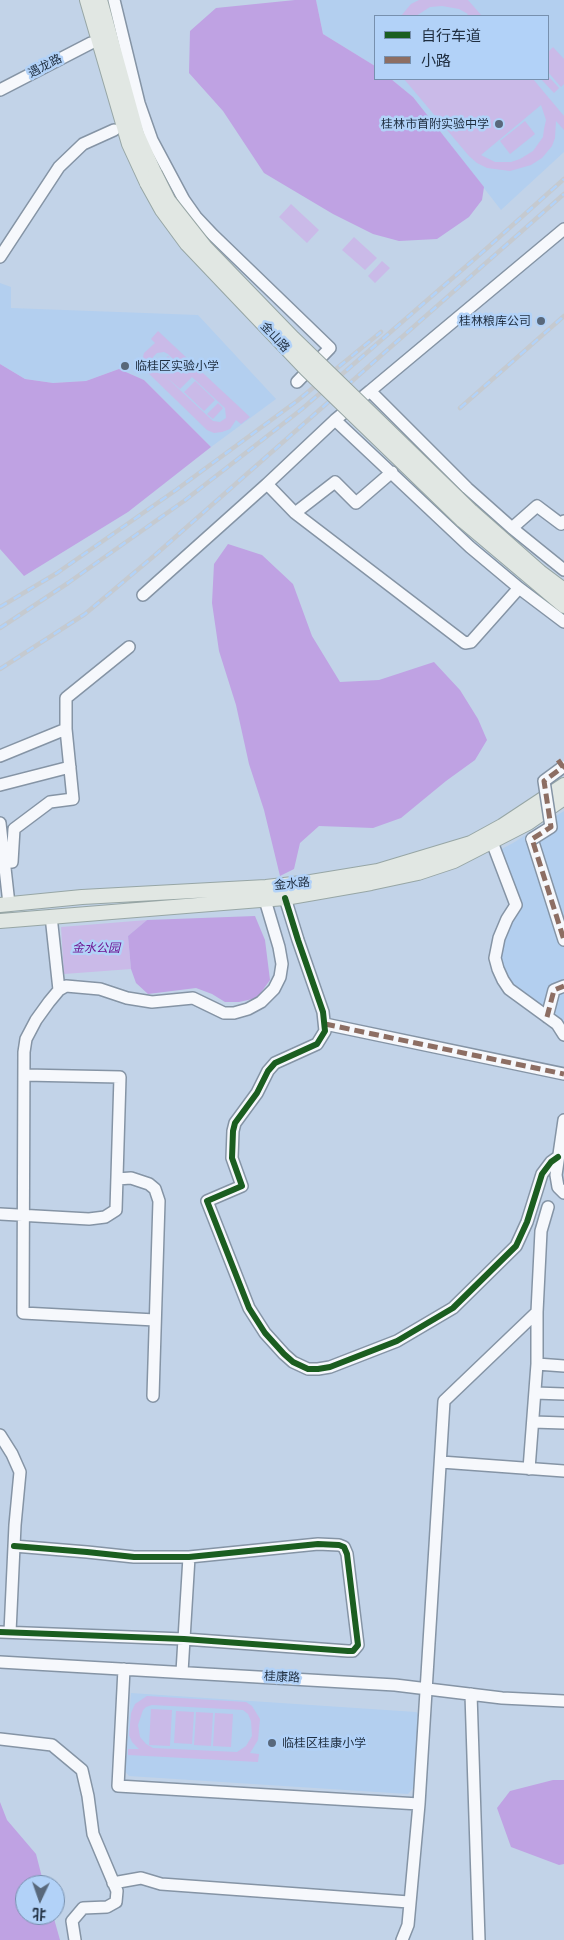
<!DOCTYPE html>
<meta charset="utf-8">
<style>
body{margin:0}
#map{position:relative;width:564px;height:1940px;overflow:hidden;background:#c2d3e8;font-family:"Playfair Display","Noto Sans SC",serif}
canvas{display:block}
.legend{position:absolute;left:374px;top:15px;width:175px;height:65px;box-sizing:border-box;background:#b2d2f8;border:1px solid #7790ae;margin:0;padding:6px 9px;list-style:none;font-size:15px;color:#1f2e40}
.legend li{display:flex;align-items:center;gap:10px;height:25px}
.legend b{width:25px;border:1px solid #7790ae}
.north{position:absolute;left:15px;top:1875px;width:50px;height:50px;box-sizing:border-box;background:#b2d2f8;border:1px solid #7790ae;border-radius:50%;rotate:183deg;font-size:14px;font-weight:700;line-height:20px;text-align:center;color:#1f2e40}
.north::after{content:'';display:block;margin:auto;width:18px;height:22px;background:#58687b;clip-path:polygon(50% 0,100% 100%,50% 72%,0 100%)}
</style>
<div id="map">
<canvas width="564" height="1940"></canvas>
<ul class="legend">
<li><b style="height:6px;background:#1b5e20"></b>自行车道</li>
<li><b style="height:6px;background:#8d6e63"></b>小路</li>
</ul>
<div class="north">北</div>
</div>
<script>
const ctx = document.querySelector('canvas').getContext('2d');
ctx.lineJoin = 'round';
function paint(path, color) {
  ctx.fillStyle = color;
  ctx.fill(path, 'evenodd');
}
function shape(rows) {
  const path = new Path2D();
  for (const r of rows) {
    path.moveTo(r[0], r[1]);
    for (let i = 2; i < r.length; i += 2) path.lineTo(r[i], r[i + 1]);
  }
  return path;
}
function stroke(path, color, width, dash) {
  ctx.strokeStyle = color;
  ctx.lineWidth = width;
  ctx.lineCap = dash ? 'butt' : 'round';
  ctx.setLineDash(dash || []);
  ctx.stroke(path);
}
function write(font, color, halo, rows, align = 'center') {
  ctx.font = font + ' "Playfair Display","Noto Sans SC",serif';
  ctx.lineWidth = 5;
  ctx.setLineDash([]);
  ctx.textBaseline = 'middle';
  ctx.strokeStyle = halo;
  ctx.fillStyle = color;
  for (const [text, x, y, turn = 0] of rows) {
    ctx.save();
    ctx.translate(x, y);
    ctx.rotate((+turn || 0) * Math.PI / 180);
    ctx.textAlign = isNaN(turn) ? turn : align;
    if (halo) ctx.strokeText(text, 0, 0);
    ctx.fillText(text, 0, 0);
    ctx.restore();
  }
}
const built = shape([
 [316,0,564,0,564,152,501,210,413,97,391,79,548,79,548,16,375,16,375,66,323,34],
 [0,283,11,287,11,308,198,315,276,399,211,447,144,380,119,369,86,381,53,383,25,379,0,364],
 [564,811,564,1035,509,989,497,948,516,905,496,852,513,843],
 [131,1693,416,1712,420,1715,415,1786,408,1794,129,1776,125,1771]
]);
const green = shape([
 [419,0,468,0,482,16,466,16,468,14,459,9,442,6,430,7,416,16,401,16,411,4],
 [553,47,564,59,564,84,561,87,548,72,548,52],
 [548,76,559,88,554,93,541,79,548,79],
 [404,79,533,79,564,116,564,130,556,121,555,138,552,146,542,158,531,165,510,171,487,168,477,163,469,156],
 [541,105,546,120,544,129,543,137,533,151,520,159,511,162,495,162,481,155],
 [525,121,535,134,510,154,500,141],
 [291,204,319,230,307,243,279,217],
 [354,237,377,258,365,270,342,250],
 [382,261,390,268,375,283,368,276],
 [158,331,250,417,241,424,236,420,230,429,222,432,214,433,207,430,143,368,142,361,144,353,155,343,151,339],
 [164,352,168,354,189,375,168,356,156,368,153,363,153,357,157,353],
 [165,376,180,389,192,377,225,408,226,418,220,422,213,421],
 [195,381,215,400,204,411,184,392],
 [218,403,223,408,213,419,207,414],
 [147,920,128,936,131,969,64,974,61,927],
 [147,1696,246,1702,252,1706,260,1719,258,1740,250,1753,259,1754,258,1762,128,1755,128,1749,139,1749,132,1742,129,1735,131,1713,135,1704],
 [152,1705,243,1710,248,1714,251,1721,252,1736,246,1746,237,1752,153,1748,146,1744,140,1737,138,1725,143,1710,146,1707],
 [151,1709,172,1710,170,1746,149,1745],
 [176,1711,194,1712,192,1744,174,1743],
 [196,1712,213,1713,211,1746,194,1745],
 [215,1713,233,1714,231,1747,213,1746]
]);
const forest = shape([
 [295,0,316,0,323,34,375,66,375,79,391,79,413,97,484,187,482,200,469,217,437,239,399,241,373,234,333,214,264,173,223,111,189,73,190,31,216,8],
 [0,364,25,379,53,383,86,381,119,369,144,380,211,447,128,512,24,576,0,549],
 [228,544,262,555,293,584,312,636,340,682,379,680,434,662,460,690,478,719,487,740,475,760,446,781,401,818,373,828,319,826,300,843,294,869,280,876,264,810,249,764,236,705,219,651,212,603,214,564],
 [255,916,265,940,270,980,257,998,239,1002,225,1002,212,994,196,988,148,994,136,983,131,969,128,936,147,920],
 [553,1780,564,1780,564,1864,559,1865,511,1847,497,1808,510,1791],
 [0,1802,7,1820,36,1854,44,1885,25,1885,25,1915,53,1915,60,1940,0,1940]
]);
const minor = shape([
 [114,0,139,103,152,140,184,200,196,217,213,235,330,348,297,382],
 [0,90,91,43],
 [0,257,59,167,83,144,114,130],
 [370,391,564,229],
 [335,420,470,547,519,588,564,622],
 [267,484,295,513,465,643,471,642,519,588],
 [295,513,335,482,356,503,392,472],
 [512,528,564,570],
 [143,595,267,484,335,420,370,391,467,488,512,528,537,506,561,524,564,521],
 [0,756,66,729],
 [0,785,70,767],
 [0,823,9,904],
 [532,839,564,940],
 [492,842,516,905,507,919,499,938,495,958,498,969,503,980,509,989,557,1024,564,1035],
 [0,863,12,862,14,829,50,802,73,799,66,729,66,698,129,647],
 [285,898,298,940,323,1012,325,1031,317,1044,275,1063,268,1071,257,1093,235,1123,233,1131,232,1158,242,1186,207,1201,249,1308,265,1333,284,1354,293,1362,308,1369,318,1369,330,1367,397,1341,453,1308,516,1246,527,1222,542,1174,551,1162,558,1157],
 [51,916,59,990],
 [547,1017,554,990,564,986],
 [325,1024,564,1074],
 [564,1120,556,1175,558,1187,564,1193],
 [117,1179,131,1178,149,1184,155,1189,159,1201,153,1396],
 [0,1214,89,1219,105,1217,116,1210,120,1077,25,1075],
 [155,1320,23,1313,24,1052,26,1039,36,1020,49,1002,59,990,66,986,100,989,127,998,152,1002,193,998,224,1013,234,1013,248,1009,261,1002,274,989,280,977,282,964,279,947,265,900],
 [537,1364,564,1366],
 [535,1393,564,1394],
 [533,1422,564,1423],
 [0,1435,12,1454,20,1472,15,1525,10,1632],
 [441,1462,564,1471],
 [529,1469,537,1364,537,1312],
 [0,1632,184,1639,348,1651,353,1651,358,1645,347,1554,344,1547,339,1545,318,1544,189,1557,134,1557,87,1552,14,1546],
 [0,1662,395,1685,502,1698,564,1701],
 [124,1669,118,1786,419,1804],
 [182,1672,189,1557],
 [471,1694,479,1940],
 [0,1739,52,1745,82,1770,88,1796,93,1834,117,1891,116,1902,107,1907,83,1908,72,1921,75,1940],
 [113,1883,141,1878,161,1884,409,1902],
 [402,1940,408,1925,419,1804,444,1401,537,1312,541,1231,548,1207]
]);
const major = shape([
 [87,0,129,144,147,183],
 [100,0,137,134,155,174],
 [471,511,540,572,564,590],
 [462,520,564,606],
 [0,905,82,897,266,887,311,882,378,871,471,843,502,826,564,785],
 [0,921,285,898,371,883,418,873,454,861,528,823,564,798]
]);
const rail = shape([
 [460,408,564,316],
 [0,607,57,573,176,490,297,401,381,332],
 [0,628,68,583,184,501,302,409,486,249,564,179],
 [0,669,85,614,154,556,564,194]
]);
const minorBridge = shape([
 [532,839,551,827,544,781,563,767]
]);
const majorBridge = shape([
 [155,174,168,200,205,247,293,338,471,511],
 [147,183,162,210,187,244,306,369,462,520]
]);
const quiet = shape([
 [558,760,563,767,544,781,551,827,532,839,564,940],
 [547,1017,554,990,564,986],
 [325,1024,564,1074]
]);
const cycleway = shape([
 [285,898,298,940,323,1012,325,1031,317,1044,275,1063,268,1071,257,1093,235,1123,233,1131,232,1158,242,1186,207,1201,249,1308,265,1333,284,1354,293,1362,308,1369,318,1369,330,1367,397,1341,453,1308,516,1246,527,1222,542,1174,551,1162,558,1157],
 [0,1632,184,1639,348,1651,353,1651,358,1645,347,1554,344,1547,339,1545,318,1544,189,1557,134,1557,87,1552,14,1546]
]);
const markers = [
 [499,124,5,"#58687b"],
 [541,321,5,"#58687b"],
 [125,366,5,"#58687b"],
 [272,1743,5,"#58687b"]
];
const streetNames = [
 ["遇龙路",45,66,-27],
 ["金山路",275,337,47],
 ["金水路",292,884,-6],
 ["桂康路",282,1677,3]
];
const poiNames = [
 ["桂林市首附实验中学",489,124],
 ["桂林粮库公司",531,321],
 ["临桂区实验小学",135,366,"left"],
 ["临桂区桂康小学",282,1743,"left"]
];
const parkNames = [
 ["金水公园",96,948]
];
paint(built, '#b3cfef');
paint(green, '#cabae8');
paint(forest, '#bfa2e3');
stroke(minor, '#8594a5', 14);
stroke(major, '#97a6a5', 16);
stroke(minor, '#f6f8fc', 11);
stroke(major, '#e1e7e3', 14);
stroke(rail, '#c5cad0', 4.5);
stroke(rail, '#b2d2f8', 2.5, [8]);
stroke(minorBridge, '#8594a5', 14, []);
stroke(majorBridge, '#97a6a5', 16, []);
stroke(minorBridge, '#f6f8fc', 11);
stroke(majorBridge, '#e1e7e3', 14);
stroke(quiet, '#8d6e63', 5, [10, 5]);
stroke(cycleway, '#1b5e20', 6);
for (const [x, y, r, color] of markers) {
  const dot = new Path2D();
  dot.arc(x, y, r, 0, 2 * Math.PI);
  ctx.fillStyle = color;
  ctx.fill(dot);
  stroke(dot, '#b2d2f8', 2);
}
write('12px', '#1f2e40', '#b2d2f8', streetNames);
write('12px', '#1f2e40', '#b2d2f8', poiNames, 'right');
write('italic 12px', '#6e1592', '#b2d2f8', parkNames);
</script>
